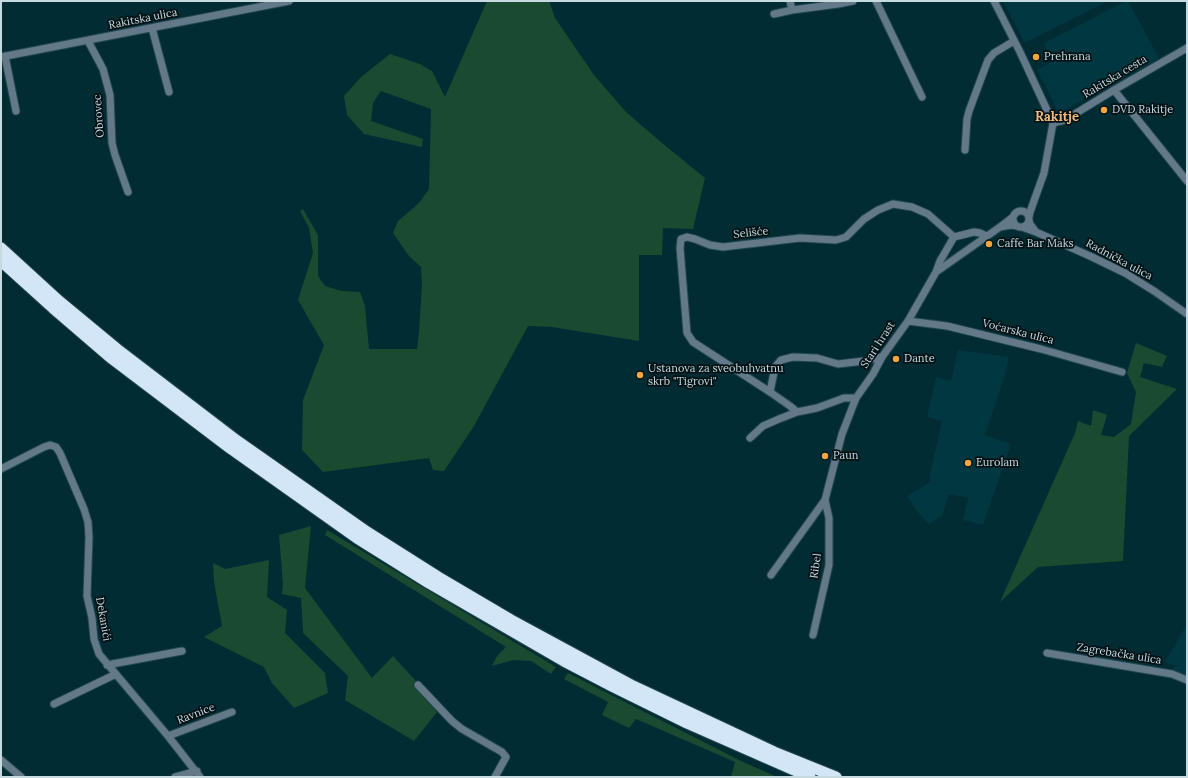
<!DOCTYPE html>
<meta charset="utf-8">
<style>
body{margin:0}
#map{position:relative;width:1188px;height:778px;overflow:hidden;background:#022c34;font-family:Lora,serif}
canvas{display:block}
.frame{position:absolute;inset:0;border:2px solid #c6dadf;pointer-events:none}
</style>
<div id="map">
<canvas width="1188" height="778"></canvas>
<div class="frame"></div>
</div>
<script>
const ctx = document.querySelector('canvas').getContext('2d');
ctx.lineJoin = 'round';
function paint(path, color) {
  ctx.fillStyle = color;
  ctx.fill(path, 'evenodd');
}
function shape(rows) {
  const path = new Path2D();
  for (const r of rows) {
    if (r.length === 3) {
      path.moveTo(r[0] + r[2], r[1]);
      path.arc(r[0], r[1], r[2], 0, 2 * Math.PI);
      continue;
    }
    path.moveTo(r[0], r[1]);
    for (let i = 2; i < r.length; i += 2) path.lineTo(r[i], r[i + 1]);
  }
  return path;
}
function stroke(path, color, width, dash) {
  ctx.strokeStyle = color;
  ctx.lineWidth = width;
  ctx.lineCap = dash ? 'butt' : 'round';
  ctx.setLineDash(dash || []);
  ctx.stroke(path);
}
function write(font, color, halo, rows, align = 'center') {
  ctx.font = font + ' Lora,serif';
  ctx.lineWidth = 3.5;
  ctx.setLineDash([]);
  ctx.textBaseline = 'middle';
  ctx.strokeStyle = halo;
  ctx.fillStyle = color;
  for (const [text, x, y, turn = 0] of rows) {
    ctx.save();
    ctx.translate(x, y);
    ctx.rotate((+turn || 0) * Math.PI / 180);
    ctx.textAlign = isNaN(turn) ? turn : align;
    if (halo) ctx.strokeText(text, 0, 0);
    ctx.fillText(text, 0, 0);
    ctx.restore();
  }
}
const built = shape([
 [1003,1,1108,1,1025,43],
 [1126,1,1128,1,1159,58,1059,113,1037,70,1053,61,1044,43],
 [958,350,1009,357,1005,375,985,435,1011,444,983,525,963,520,968,498,949,494,942,516,928,524,917,511,907,496,930,482,930,474,942,421,927,417,936,377,951,381],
 [1187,624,1187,677,1171,671,1175,666,1165,662]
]);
const green = shape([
 [487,1,549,1,555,18,594,75,626,112,662,143,705,178,693,229,663,228,662,255,639,255,639,341,552,327,528,326,474,426,444,471,433,470,429,458,323,472,302,450,303,400,324,345,298,300,313,253,309,228,300,211,303,209,318,235,318,276,325,286,342,291,360,292,365,306,369,349,417,349,419,332,422,285,421,267,409,256,393,233,398,221,419,203,429,189,431,109,381,91,373,103,371,121,423,139,422,147,364,134,347,115,344,96,361,77,390,54,420,64,432,71,445,97],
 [1136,343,1167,356,1162,367,1144,363,1140,377,1177,389,1129,436,1123,561,1038,567,1000,602,1075,433,1078,421,1091,426,1093,410,1107,415,1101,435,1114,437,1131,424,1136,392,1127,373],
 [311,526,305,588,372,678,393,656,416,681,413,685,437,712,414,741,345,700,348,676,303,633,301,598,282,594,283,584,279,535],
 [327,530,556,667,551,674,531,661,513,660,492,666,497,656,506,647,325,535],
 [269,560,267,597,287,610,285,633,325,673,328,693,294,708,272,683,264,667,204,637,222,626,214,582,213,563,225,569],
 [568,673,741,761,777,777,731,777,735,762,636,719,629,728,602,715,608,702,564,679]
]);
const minor = shape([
 [790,1,792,10],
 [876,1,922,97],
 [994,1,1020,52,1053,123],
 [774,14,792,10,838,4,853,1],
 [152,28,169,92],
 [88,41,103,69,110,95,112,143,115,155,128,192],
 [5,56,16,111],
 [1,57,289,1],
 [1114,90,1187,181],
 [1053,123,1065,120,1114,90,1187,48],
 [965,150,967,119,969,111,988,60,994,53,1014,41],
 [1021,219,8],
 [1013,217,1000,227,1011,225,1017,226],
 [1029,217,1030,212,1044,173,1053,123],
 [1022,227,1036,232,1030,224,1029,220],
 [1036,232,1092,257,1125,273,1154,291,1187,314],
 [936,272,940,261,954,237],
 [908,321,947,326,1041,349,1122,372],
 [770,392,775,367,781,360,793,357,817,358,838,364,864,361,882,357],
 [797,412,790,406,770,392,693,342,687,333,680,248,681,239,687,237,695,239,710,245,723,247,800,238,836,240,846,237,864,219,878,210,893,204,912,207,928,214,954,237,974,232,980,233,986,236],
 [750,438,763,426,779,419,797,412,817,408,844,398,856,398,873,374,882,357,908,321,936,272,1000,227],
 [1,469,44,447,50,445,56,447,60,453,84,509,88,522,89,537,87,596,92,618,94,639,99,654,168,736,200,777],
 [771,575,825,500],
 [813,635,829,565,829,518,825,500,842,434,856,398],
 [1047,653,1172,674,1187,680],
 [107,665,182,651],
 [418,685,452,721,462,729,502,752,506,757,495,777],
 [54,704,116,674],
 [168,736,232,712],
 [1,760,21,777],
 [175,777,197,771]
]);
const highway = shape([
 [1,248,59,301,117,349,236,440,367,532,438,577,511,620,633,686,774,752,836,777],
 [1,261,53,308,110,357,230,448,357,538,429,583,564,661,612,686,687,723,810,777]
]);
const markers = [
 [1036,57,4,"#f2a541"],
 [1104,110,4,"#f2a541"],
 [989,244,4,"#f2a541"],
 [896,359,4,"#f2a541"],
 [640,375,4,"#f2a541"],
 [825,456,4,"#f2a541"],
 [968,463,4,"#f2a541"]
];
const streetNames = [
 ["Rakitska ulica",143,19,-11],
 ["Rakitska cesta",1115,77,-31],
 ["Obrovec",99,116,-94],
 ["Selišće",751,233,-6],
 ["Radnička ulica",1119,260,28],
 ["Voćarska ulica",1018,332,14],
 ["Stari hrast",878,345,-57],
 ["Ribel",816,566,-82],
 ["Dekanići",103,619,80],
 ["Zagrebačka ulica",1119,654,9],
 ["Ravnice",196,714,-21]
];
const poiNames = [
 ["Prehrana",1044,57],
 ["DVD Rakitje",1112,110],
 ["Caffe Bar Maks",997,244],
 ["Dante",904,359],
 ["Ustanova za sveobuhvatnu",648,369],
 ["skrb \"Tigrovi\"",648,382],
 ["Paun",833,456],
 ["Eurolam",976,463]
];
const quarterNames = [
 ["Rakitje",1057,117]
];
paint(built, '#003741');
paint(green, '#1a4a2f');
stroke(minor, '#21484f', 9);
stroke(highway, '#21484f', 13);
stroke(minor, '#637888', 7);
stroke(highway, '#d2e6f7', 11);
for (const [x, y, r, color] of markers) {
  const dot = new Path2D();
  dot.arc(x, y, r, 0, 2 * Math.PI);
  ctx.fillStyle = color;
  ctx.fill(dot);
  stroke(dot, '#041215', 1.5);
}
write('11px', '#c6dadf', '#041215', streetNames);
write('11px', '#c6dadf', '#041215', poiNames, 'left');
write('bold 13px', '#f1bb7e', '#041215', quarterNames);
</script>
